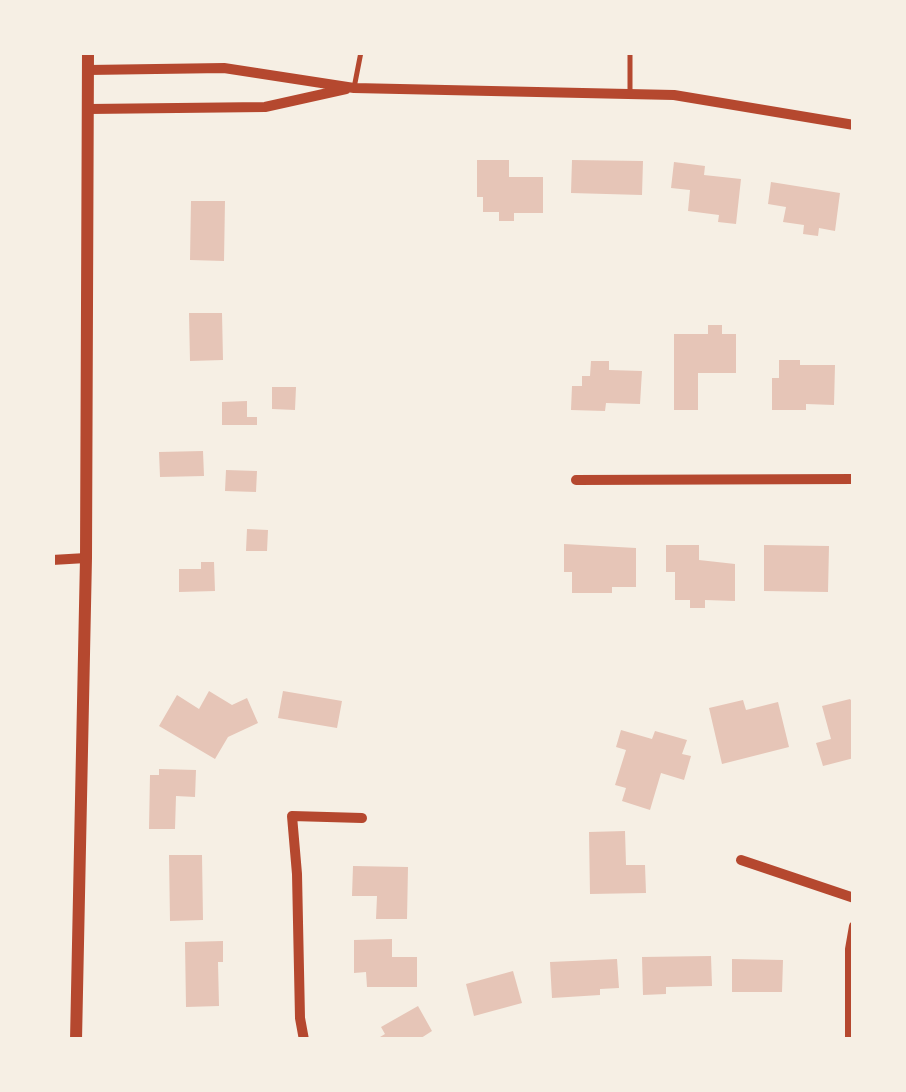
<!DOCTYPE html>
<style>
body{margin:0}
#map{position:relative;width:906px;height:1092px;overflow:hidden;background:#f6efe4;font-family:"Roboto Serif",serif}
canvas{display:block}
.frame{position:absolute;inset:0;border:55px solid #f6efe4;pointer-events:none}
</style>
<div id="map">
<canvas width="906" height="1092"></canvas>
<div class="frame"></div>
</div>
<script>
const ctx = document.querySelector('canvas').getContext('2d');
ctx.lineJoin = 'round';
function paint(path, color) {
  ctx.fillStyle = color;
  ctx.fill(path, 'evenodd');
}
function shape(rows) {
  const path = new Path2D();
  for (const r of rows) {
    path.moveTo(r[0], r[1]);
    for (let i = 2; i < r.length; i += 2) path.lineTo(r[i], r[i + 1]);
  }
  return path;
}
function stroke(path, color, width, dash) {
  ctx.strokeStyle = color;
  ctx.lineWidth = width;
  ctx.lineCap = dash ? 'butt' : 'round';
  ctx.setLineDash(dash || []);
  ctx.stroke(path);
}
const building = shape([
 [477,160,509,160,509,177,543,177,543,213,514,213,514,221,499,221,499,212,483,212,483,197,477,197],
 [572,160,643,161,642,195,571,193],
 [674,162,705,166,704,175,741,179,736,224,718,222,719,215,688,211,690,190,671,188],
 [771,182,840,193,835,231,819,228,818,236,803,234,804,225,783,222,786,207,768,204],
 [191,201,225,201,224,261,190,260],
 [189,313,222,313,223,360,190,361],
 [708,325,722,325,722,334,736,334,736,373,698,373,698,410,674,410,674,334,708,334],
 [779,360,800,360,800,365,835,365,834,405,806,404,806,410,772,410,772,378,779,378],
 [591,361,609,361,609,370,642,371,640,404,606,403,605,411,571,410,572,386,582,386,582,376,590,376],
 [272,387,296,387,295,410,272,409],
 [247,401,247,417,257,417,257,425,222,425,222,402],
 [203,451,204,476,160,477,159,452],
 [226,470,257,471,256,492,225,491],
 [247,529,268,530,267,551,246,551],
 [564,544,636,548,636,587,612,587,612,593,572,593,572,572,564,572],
 [666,545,699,545,699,560,735,564,735,601,705,600,705,608,690,608,690,600,675,600,675,572,666,572],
 [764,545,829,546,828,592,764,591],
 [201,562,214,562,215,591,179,592,179,569,201,569],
 [209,691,232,705,247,698,258,723,228,737,215,759,159,726,177,695,199,709],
 [283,691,342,701,337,728,278,718],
 [850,699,854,704,854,758,823,766,816,743,831,739,822,706],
 [743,700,746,710,778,702,789,747,722,764,709,708],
 [621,730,652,739,655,731,687,740,682,754,691,756,684,780,661,773,650,810,622,801,626,788,615,785,626,750,616,747],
 [159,769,196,770,195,797,176,796,175,829,149,829,150,775,159,775],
 [625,831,626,865,645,865,646,893,590,894,589,832],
 [169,855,202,855,203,920,170,921],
 [353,866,408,867,407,919,376,919,377,896,352,896],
 [392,939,392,957,417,957,417,987,367,987,366,972,354,973,354,940],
 [223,941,223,962,218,962,219,1006,186,1007,185,942],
 [711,956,712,986,666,987,666,994,643,995,642,957],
 [617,959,619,988,600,989,600,995,552,998,550,962],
 [732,959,783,960,782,992,732,992],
 [513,971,522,1003,474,1016,466,984],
 [418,1006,432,1031,418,1040,375,1040,385,1034,381,1027]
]);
const service = shape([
 [630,52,630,93],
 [354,88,361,52]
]);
const minor = shape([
 [88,70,224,68,354,88,674,95,854,125],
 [89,109,265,107,346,89],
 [576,480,854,479],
 [52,560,86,558],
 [741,860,854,898],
 [304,1040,300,1018,297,874,292,816,362,818],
 [850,1040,850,949,854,926]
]);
const tertiary = shape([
 [76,1040,86,558,88,52]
]);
paint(building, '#e6c5b7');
stroke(service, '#b5482f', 5);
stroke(minor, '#b5482f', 10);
stroke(tertiary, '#b5482f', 12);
</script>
